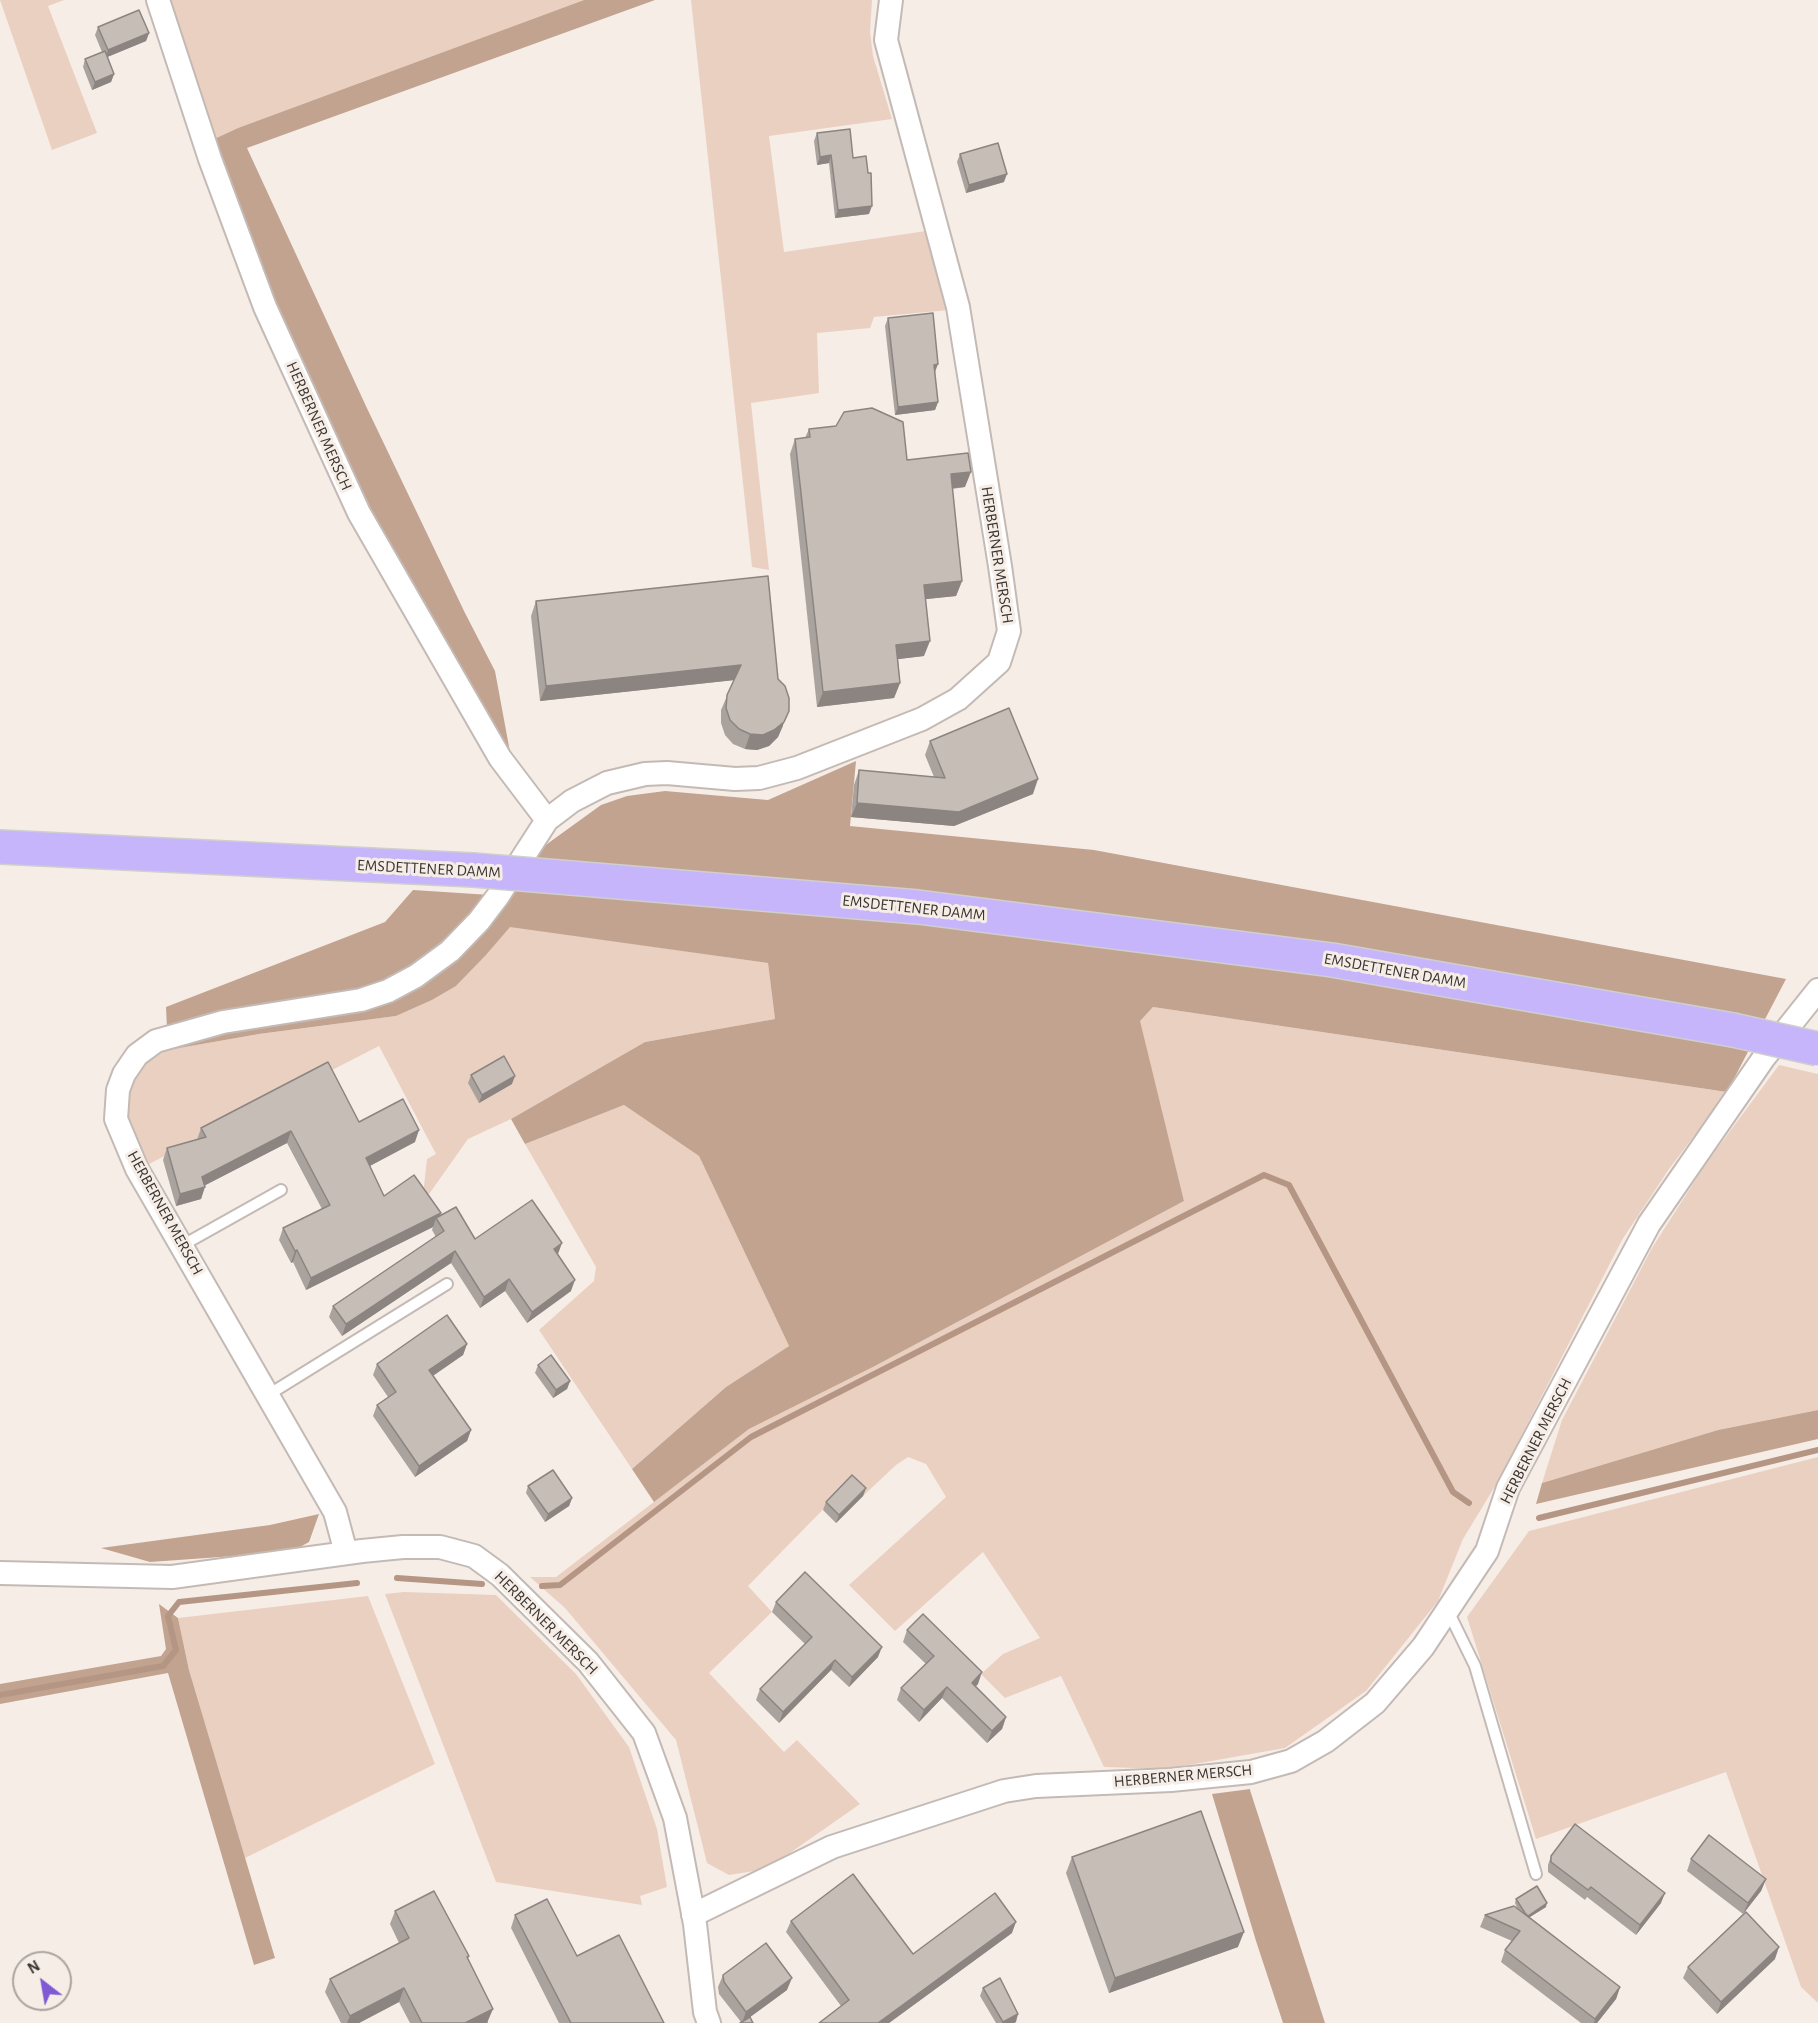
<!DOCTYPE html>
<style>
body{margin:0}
#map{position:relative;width:1818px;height:2023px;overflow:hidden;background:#f7ede7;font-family:"Alegreya Sans",sans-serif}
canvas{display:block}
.north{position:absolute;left:12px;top:1951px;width:60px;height:60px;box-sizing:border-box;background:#f7ede7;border:2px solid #aba49f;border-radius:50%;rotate:329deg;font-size:16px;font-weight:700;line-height:24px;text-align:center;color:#393633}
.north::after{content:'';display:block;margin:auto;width:21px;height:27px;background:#7e5bd5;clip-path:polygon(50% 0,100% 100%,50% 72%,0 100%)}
</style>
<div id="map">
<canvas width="1818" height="2023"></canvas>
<div class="north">N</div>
</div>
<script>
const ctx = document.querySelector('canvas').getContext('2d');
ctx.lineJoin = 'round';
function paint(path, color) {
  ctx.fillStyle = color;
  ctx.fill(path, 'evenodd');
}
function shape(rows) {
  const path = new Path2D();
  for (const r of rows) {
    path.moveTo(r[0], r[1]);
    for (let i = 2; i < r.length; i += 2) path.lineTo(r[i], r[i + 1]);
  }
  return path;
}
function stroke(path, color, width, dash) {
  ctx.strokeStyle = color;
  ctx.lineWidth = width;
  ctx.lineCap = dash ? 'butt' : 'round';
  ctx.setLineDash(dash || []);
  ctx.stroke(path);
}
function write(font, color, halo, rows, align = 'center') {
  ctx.font = font + ' "Alegreya Sans",sans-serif';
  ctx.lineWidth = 6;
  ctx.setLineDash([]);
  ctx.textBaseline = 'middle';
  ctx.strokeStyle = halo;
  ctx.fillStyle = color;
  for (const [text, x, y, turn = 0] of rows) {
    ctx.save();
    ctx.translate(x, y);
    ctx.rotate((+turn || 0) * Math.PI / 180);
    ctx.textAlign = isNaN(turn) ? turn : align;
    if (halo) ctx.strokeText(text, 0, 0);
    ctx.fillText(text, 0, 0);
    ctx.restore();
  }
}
const green = shape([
 [0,0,64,0,48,6,97,133,52,150],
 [168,0,584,0,238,128,212,140],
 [691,0,872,0,870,32,873,56,892,119,769,136,784,252,926,231,949,310,874,317,870,328,817,333,819,393,751,403,769,570,752,567],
 [510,926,768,963,775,1019,645,1042,511,1119,468,1139,422,1204,427,1159,436,1154,379,1046,149,1164,128,1119,129,1088,141,1063,168,1050,259,1034,396,1016,432,1000,456,986,486,955],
 [1153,1007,1727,1092,1669,1169,1622,1240,1497,1483,1463,1539,1438,1601,1366,1691,1285,1748,1166,1769,1104,1767,1061,1676,1005,1698,981,1674,1003,1654,1040,1638,983,1552,895,1631,849,1585,946,1497,926,1464,908,1457,896,1465,863,1496,849,1483,748,1586,772,1612,709,1673,784,1752,797,1740,860,1804,767,1869,729,1875,707,1863,676,1740,565,1608,530,1577,556,1577,749,1429,873,1367,1184,1201,1139,1021],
 [1779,1065,1818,1074,1818,1410,1718,1430,1542,1483,1562,1420,1652,1248,1705,1165],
 [624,1105,699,1156,789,1346,726,1387,632,1469,539,1330,594,1281,596,1267,525,1144],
 [1818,1457,1818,2003,1801,1987,1726,1772,1536,1839,1467,1617,1529,1531],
 [404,1592,496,1595,576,1674,629,1747,657,1829,667,1887,640,1896,642,1905,496,1882,385,1594],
 [368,1596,435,1764,245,1858,189,1670,178,1618]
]);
const forest = shape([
 [584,0,655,0,247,148,365,404,465,613,495,671,510,752,369,515,274,309,212,140,238,128],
 [856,761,850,826,1094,850,1786,979,1727,1092,1153,1007,1140,1021,1184,1201,873,1367,749,1429,654,1502,632,1469,726,1387,789,1346,699,1156,624,1105,525,1144,511,1119,645,1042,775,1019,768,963,510,927,486,955,456,986,432,1000,396,1016,259,1034,168,1050,166,1007,385,922,413,890,506,896,536,852,601,805,627,796,665,791,768,800],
 [1818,1410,1818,1439,1536,1504,1542,1483,1718,1430],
 [319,1514,309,1542,291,1552,150,1562,101,1548,270,1525],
 [159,1604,178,1618,189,1670,275,1958,254,1965,168,1673,0,1704,0,1684,161,1656,166,1649],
 [1250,1789,1250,1790,1325,2023,1283,2023,1256,1941,1212,1794]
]);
const stream = shape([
 [1539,1518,1818,1450],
 [397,1578,482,1584],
 [542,1586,560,1585,751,1437,1264,1175,1289,1185,1453,1492,1469,1503],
 [0,1695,163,1666,176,1650,168,1616,179,1602,357,1583]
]);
const service = shape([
 [183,1245,281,1190],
 [268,1395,447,1284],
 [1448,1611,1475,1666,1536,1874]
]);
const minor = shape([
 [158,0,210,159,265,307,359,513,500,758,547,820],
 [346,1553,335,1512,137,1169,116,1119,118,1090,124,1074,137,1055,156,1041,223,1022,361,1000,388,991,416,976,450,951,479,921,498,896,547,820,572,801,607,783,645,774,667,773,735,779,759,778,797,768,922,719,958,699,999,662,1009,631,1000,566,958,307,886,40,891,0],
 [0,1573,172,1577,362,1551,403,1547,440,1547,474,1556,500,1575,588,1662,644,1733,675,1818,695,1924,705,2012,709,2023],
 [693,1915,832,1847,1004,1791,1036,1786,1171,1780,1251,1772,1291,1761,1326,1741,1375,1703,1423,1647,1487,1551,1508,1488,1649,1224,1763,1059,1818,990]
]);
const primary = shape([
 [0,847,473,870],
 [571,878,918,907,1332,960,1733,1030]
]);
const primaryBridge = shape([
 [473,870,571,878],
 [1733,1030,1818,1049]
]);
const wall = shape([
 [98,27,149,33,146,41,107,57,114,74,111,82,92,90,83,67,85,59,102,52,95,35],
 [817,133,853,158,869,214,835,218,829,163,817,165,814,141],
 [960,154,1004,182,966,193,957,162],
 [888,318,935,372,938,402,935,410,895,415,885,326],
 [809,429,907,460,965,487,952,489,962,581,956,596,925,599,924,656,898,659,900,683,894,698,817,707,790,454,795,439,805,438],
 [536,601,778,679,783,726,778,737,769,746,757,750,745,749,733,744,725,735,721,723,721,710,734,680,540,701,531,616],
 [930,741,1033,794,954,826,851,817,854,785,859,770,934,777,925,755],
 [471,1075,512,1084,479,1103,468,1083],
 [359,1122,415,1142,370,1166,384,1196,440,1216,475,1239,558,1254,571,1291,527,1323,505,1291,480,1308,451,1263,342,1336,329,1317,333,1306,436,1237,432,1230,433,1227,306,1290,293,1262,291,1263,279,1240,283,1228,322,1209,287,1143,205,1185,201,1199,176,1206,163,1160,167,1148,197,1140,201,1128],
 [467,1344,463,1355,433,1376,471,1430,467,1441,415,1477,373,1416,377,1405,388,1397,373,1375,377,1364],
 [538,1365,570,1381,567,1389,553,1398,535,1373],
 [528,1486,572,1498,569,1506,545,1522,526,1493],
 [866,1488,863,1496,836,1523,823,1510,826,1502],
 [776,1602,878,1657,849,1687,831,1670,779,1723,756,1700,760,1689,805,1644,772,1612],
 [907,1630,978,1684,976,1686,1006,1717,1002,1729,987,1743,942,1698,919,1722,897,1700,901,1688,926,1664,903,1642],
 [1551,1856,1661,1903,1636,1935,1587,1897,1585,1900,1548,1872,1548,1865],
 [1072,1857,1238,1947,1109,1993,1066,1873],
 [1691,1859,1766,1879,1761,1891,1743,1914,1775,1959,1717,2014,1683,1978,1688,1967,1743,1914,1687,1871],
 [1516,1899,1546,1907,1530,1917,1620,1987,1616,1999,1597,2023,1581,2023,1501,1962,1505,1950,1512,1941,1480,1927,1485,1915,1517,1908,1515,1903],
 [395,1911,469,1956,468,1959,488,2023,410,2023,399,2002,359,2023,341,2023,325,1992,330,1979,399,1943,390,1924],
 [515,1915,577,1956,664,2023,559,2023,511,1928],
 [791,1921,913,1954,1012,1933,889,2023,819,2023,841,2006,786,1932],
 [723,1975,787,1990,750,2017,741,2022,719,1994,718,1987],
 [983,1988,1016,2022,1014,2023,996,2023,980,1996]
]);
const shadedWall = shape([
 [149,33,146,41,105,58,108,50],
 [114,74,111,82,92,90,95,82],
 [831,155,829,163,817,165,820,157],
 [1007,174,1004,182,966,193,969,185],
 [872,206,869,214,835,218,838,210],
 [938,364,935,372,931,373,934,365],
 [938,402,935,410,895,415,898,407],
 [971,472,965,487,945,489,951,474],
 [962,581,956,596,918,600,924,585],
 [930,641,924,656,891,660,896,645],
 [741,665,735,680,540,701,546,686],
 [900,683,894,698,817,707,823,692],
 [789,711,778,737,769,746,757,750,745,749,750,734],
 [1038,779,1033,794,954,826,851,817,857,803],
 [515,1076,512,1084,479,1103,482,1095],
 [419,1130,415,1142,362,1170,366,1158],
 [291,1131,287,1143,198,1189,202,1177],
 [205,1187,201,1199,176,1206,180,1194],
 [441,1213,438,1222,436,1218,433,1227,306,1290,311,1278],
 [562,1243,558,1254,554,1249],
 [297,1250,293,1262,291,1263,295,1251],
 [455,1251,451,1263,342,1336,346,1324],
 [509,1279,505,1291,480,1308,484,1297],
 [575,1280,571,1291,527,1323,532,1312],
 [467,1344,463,1355,425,1381,429,1370],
 [570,1381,567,1389,553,1398,556,1390],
 [471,1430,467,1441,415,1477,419,1466],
 [866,1488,863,1496,836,1523,839,1515],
 [572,1498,569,1506,545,1522,548,1514],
 [882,1647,878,1657,849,1687,852,1677],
 [835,1660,831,1670,779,1723,783,1712],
 [982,1672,978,1684,968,1694,972,1683],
 [947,1687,942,1698,919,1722,924,1710],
 [1006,1717,1002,1729,987,1743,992,1731],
 [1766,1879,1761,1891,1743,1914,1748,1903],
 [1665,1893,1661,1903,1636,1935,1640,1925],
 [1547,1903,1546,1907,1525,1920,1526,1916],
 [1016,1922,1012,1933,889,2023,878,2023],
 [1244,1932,1238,1947,1109,1993,1115,1978],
 [1779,1947,1775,1959,1717,2014,1721,2002],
 [792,1978,787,1990,742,2023,746,2012],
 [1620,1987,1616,1999,1597,2023,1594,2023,1595,2019],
 [404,1988,399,2002,359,2023,347,2023,350,2016],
 [493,2009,487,2023,465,2023],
 [1018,2014,1016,2022,1014,2023,1002,2023]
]);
const building = shape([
 [139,10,149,33,108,50,98,27,139,10],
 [105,51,114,74,95,82,85,59,105,51],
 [850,129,853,158,866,156,868,173,871,173,872,206,838,210,831,155,820,157,817,133,850,129],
 [998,143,1007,174,969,185,960,154,998,143],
 [933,313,938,364,934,365,938,402,898,407,888,318,933,313],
 [872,408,903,422,907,460,968,453,971,472,951,474,962,581,924,585,930,641,896,645,900,683,823,692,795,439,810,437,809,429,836,426,844,412,872,408],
 [768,576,778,679,785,686,789,698,789,711,784,722,774,730,763,735,750,734,739,729,730,720,726,708,727,695,741,665,546,686,536,601,768,576],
 [1009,708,1038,779,959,812,857,803,859,770,945,778,930,741,1009,708],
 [504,1056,515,1076,482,1095,471,1075,504,1056],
 [328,1062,359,1122,403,1099,419,1130,366,1158,384,1196,414,1175,441,1213,311,1278,297,1250,295,1251,283,1228,330,1205,291,1131,202,1177,205,1187,180,1194,167,1148,206,1137,201,1128,328,1062],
 [532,1200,562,1243,554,1249,575,1280,532,1312,509,1279,484,1297,455,1251,346,1324,333,1306,444,1231,436,1218,456,1207,475,1239,532,1200],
 [447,1315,467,1344,429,1370,471,1430,419,1466,377,1405,396,1392,377,1364,447,1315],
 [551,1355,570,1381,556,1390,538,1365,551,1355],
 [553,1470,572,1498,548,1514,528,1486,553,1470],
 [852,1475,866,1488,839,1515,826,1502,852,1475],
 [805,1572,882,1647,852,1677,835,1660,783,1712,760,1689,812,1637,776,1602,805,1572],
 [923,1614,982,1672,972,1683,1006,1717,992,1731,947,1687,924,1710,901,1688,934,1656,907,1630,923,1614],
 [1201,1811,1244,1932,1115,1978,1072,1857,1201,1811],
 [1575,1824,1665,1893,1640,1925,1591,1887,1588,1890,1551,1862,1551,1856,1575,1824],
 [1709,1835,1766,1879,1748,1903,1691,1859,1709,1835],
 [853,1874,913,1954,995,1893,1016,1922,878,2023,819,2023,849,2000,791,1921,853,1874],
 [1537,1886,1547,1903,1528,1916,1525,1913,1516,1899,1537,1886],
 [434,1891,469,1956,467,1957,493,2009,465,2023,422,2023,404,1988,350,2016,330,1979,409,1938,395,1911,434,1891],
 [547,1899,577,1956,619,1935,664,2023,571,2023,515,1915,547,1899],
 [1514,1906,1620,1987,1595,2019,1505,1950,1520,1931,1485,1915,1514,1906],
 [1746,1912,1779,1947,1721,2002,1688,1967,1746,1912],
 [766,1943,792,1978,746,2012,724,1982,723,1975,766,1943],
 [1000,1978,1018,2014,1003,2022,983,1988,1000,1978],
 [750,2017,753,2023,740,2023,750,2017]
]);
const streetNames = [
 ["HERBERNER MERSCH",319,426,66],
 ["HERBERNER MERSCH",997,555,81],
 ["EMSDETTENER DAMM",429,869,3],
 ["EMSDETTENER DAMM",914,908,6],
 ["EMSDETTENER DAMM",1395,971,10],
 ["HERBERNER MERSCH",165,1213,61],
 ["HERBERNER MERSCH",1536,1441,-63],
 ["HERBERNER MERSCH",546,1623,45],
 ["HERBERNER MERSCH",1183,1776,-5]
];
paint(green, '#ead0c1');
paint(forest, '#c2a390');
stroke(stream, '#b59684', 6);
stroke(service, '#c4bab5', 14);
stroke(minor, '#c4bab5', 26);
stroke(primary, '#cfcfce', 36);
stroke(service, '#fff', 10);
stroke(minor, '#fff', 22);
stroke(primary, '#c6b5fa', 33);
stroke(primaryBridge, '#cfcfce', 36, []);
stroke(primaryBridge, '#c6b5fa', 33);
paint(wall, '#aaa39d');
paint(shadedWall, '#8b8480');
paint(building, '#c6bdb7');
stroke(building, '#8b8480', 1.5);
write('16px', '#393633', '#f7ede7', streetNames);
</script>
